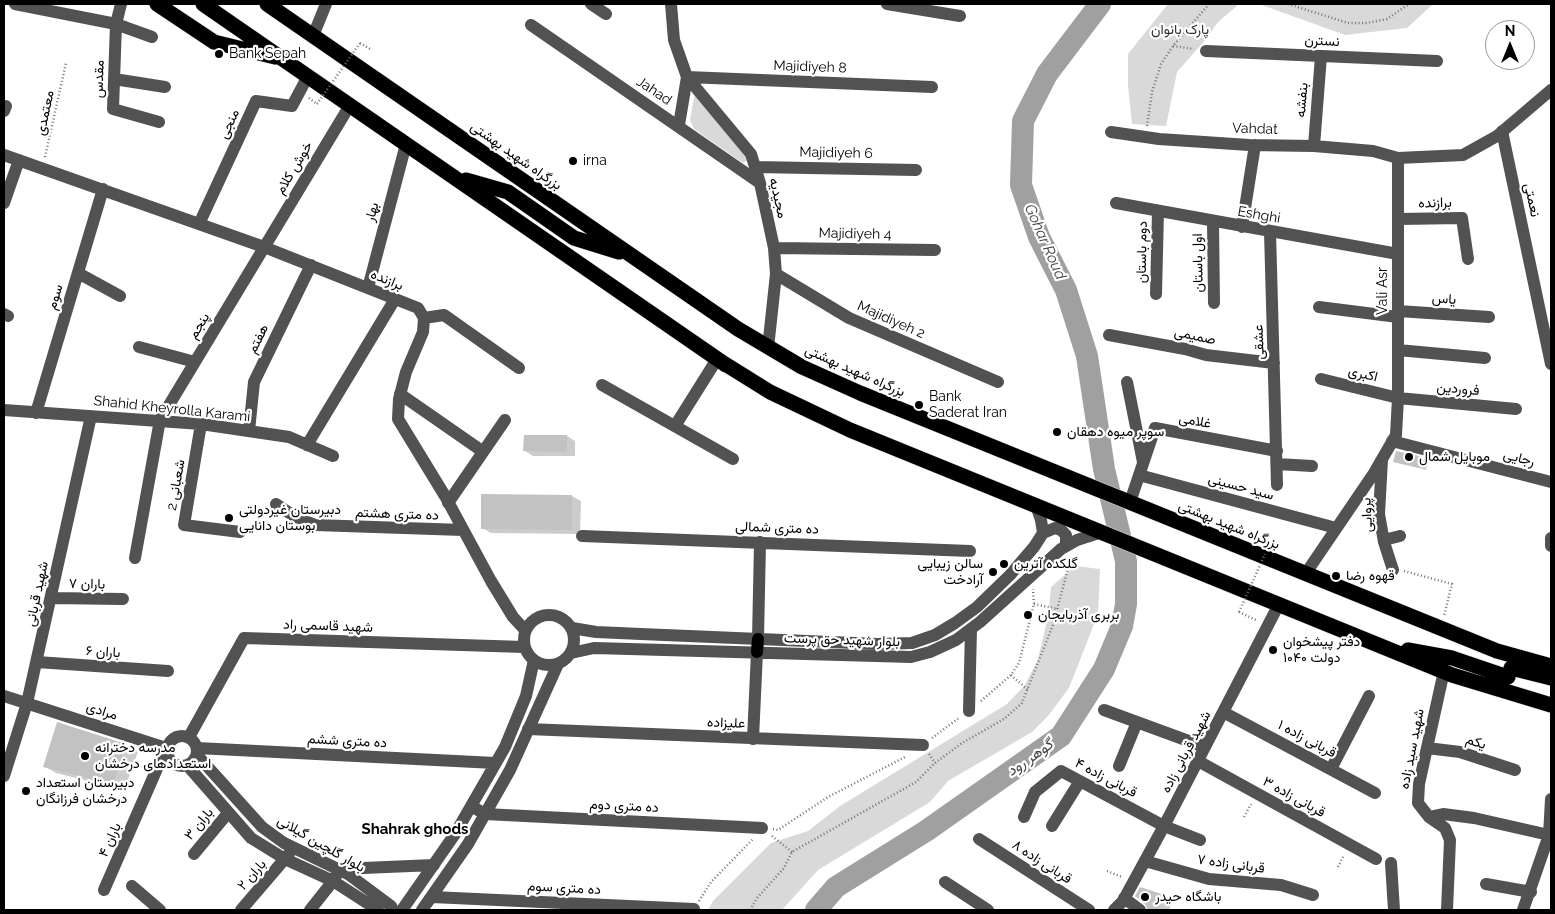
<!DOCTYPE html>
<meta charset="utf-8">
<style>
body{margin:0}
#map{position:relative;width:1555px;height:914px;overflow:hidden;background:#fff;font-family:Raleway,sans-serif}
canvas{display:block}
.frame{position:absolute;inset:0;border:5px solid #000;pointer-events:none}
.north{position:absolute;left:1485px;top:20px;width:50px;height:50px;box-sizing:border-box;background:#fff;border:1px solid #999;border-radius:50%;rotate:0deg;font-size:14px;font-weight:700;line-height:20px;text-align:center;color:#000}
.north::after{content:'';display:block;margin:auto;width:18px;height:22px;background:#000;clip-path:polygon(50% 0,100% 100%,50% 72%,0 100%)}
</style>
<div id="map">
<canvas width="1555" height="914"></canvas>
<div class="frame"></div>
<div class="north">N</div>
</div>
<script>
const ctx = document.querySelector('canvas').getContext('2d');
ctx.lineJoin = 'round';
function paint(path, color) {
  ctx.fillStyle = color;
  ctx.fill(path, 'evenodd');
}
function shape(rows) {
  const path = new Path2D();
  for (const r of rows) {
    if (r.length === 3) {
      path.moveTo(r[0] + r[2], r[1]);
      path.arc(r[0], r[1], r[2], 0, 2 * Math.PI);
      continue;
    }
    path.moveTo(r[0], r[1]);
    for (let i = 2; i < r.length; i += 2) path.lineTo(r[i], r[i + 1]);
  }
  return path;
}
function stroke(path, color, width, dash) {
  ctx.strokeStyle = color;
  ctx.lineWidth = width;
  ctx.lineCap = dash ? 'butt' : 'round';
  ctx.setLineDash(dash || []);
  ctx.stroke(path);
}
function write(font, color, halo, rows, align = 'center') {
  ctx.font = font + ' Raleway,Vazirmatn,sans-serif';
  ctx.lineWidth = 4.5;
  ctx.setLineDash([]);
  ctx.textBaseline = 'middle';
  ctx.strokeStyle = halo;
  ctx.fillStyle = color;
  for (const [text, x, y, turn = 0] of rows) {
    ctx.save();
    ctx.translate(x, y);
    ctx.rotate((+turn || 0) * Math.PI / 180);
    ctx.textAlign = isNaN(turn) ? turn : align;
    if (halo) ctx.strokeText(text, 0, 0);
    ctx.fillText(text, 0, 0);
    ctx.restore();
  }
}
const green = shape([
 [1168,4,1239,4,1217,23,1208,37,1177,72,1166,126,1132,124,1128,86,1128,54],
 [1259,4,1433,4,1407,28,1345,35],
 [695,93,748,160,743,163,694,129,690,120],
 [1075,566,1100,569,1098,614,1069,688,1048,716,1032,732,948,781,930,802,818,870,782,910,708,910,713,901,771,843,808,831,840,806,1007,704,1025,685,1038,659,1048,617,1051,587]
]);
const shadow = shape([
 [567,436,575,441,575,456,533,456,525,451],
 [1422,458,1428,462,1426,470,1395,462],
 [482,495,572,496,581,501,580,534,491,533,482,528],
 [58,724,126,745,138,752,124,790,56,773,44,766],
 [1164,896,1173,901,1169,910,1149,910,1146,903]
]);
const river = shape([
 [816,910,836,887,926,831,1061,736,1104,669,1122,626,1126,604,1126,561,1104,469,1087,356,1066,290,1039,237,1021,185,1023,121,1047,74,1100,4]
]);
const building = shape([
 [524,435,567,435,567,452,523,451],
 [1396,451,1423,457,1420,468,1393,462],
 [481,494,572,495,572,530,481,529],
 [57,722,126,744,113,784,43,767],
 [1140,887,1165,895,1158,910,1148,910,1145,904,1135,896]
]);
const path = shape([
 [1288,4,1348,23,1367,23,1387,19,1409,4],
 [360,43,370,49],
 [1173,46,1194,49],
 [309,98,317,104],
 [1147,126,1152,92,1161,64,1173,46,1209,4],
 [45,157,66,63],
 [1404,571,1452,584,1444,616],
 [1034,604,1057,609],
 [1239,612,1258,621],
 [1011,675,1028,690],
 [981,701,1011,675,1019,663,1034,604,1033,589],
 [932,738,959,718],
 [929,754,935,763],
 [1244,817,1251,804],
 [773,829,778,830,828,797,905,757],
 [772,836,792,852],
 [1338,867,1344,855],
 [1107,871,1122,877],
 [699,901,711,882,753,839],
 [750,910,757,898,784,868,792,852,916,782,935,763,962,743,1004,719,1022,703,1053,625,1071,557]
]);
const minor = shape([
 [15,4,116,24,152,37],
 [121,4,116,24,113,109,159,122],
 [591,4,606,14],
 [671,4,674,40,687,77,751,154,760,183,774,248,776,274,768,348],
 [887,4,960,16],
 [531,25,760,183],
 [313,36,326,4],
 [1206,51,1437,61],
 [687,77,932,87],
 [114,79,165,87],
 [4,111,6,106],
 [679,125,687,77],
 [1502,131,1551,364],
 [1111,132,1159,139,1249,145,1314,146,1373,151,1398,158,1463,155,1497,136,1551,90],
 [1314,146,1321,56],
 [4,155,264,247,418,308,424,318,423,332,406,372,399,399,398,419,445,496,491,581,513,617,525,630],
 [755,167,916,170],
 [4,203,19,160],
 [1116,203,1398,254],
 [1398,219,1462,218,1468,259],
 [1213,221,1214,303],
 [199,224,256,101,292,106,308,76],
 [1242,227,1255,145],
 [1270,232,1277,485],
 [774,248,935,250],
 [78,273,120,296],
 [776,274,849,318,998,382],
 [368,288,406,144],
 [1156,294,1158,211],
 [1319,307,1398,317],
 [1398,311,1489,317],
 [4,314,8,316],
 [424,318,444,315,519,368],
 [1109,335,1185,349,1206,355,1274,363],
 [139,347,195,362],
 [1398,350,1485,358],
 [1321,379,1398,398,1516,409],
 [1127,382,1143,462],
 [602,385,733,459],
 [400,394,482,451],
 [4,410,201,424,289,437,333,456],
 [36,413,103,189],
 [201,424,184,525,240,532],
 [675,426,717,359],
 [249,431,254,382,311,265],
 [1392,441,1551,482],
 [307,445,395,299],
 [1382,460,1379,514,1384,542,1393,570],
 [1277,464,1312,466],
 [1139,475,1336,528],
 [1130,502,1155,428,1277,451],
 [448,503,505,420],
 [276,504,294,516,315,525,463,530],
 [1043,533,1055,528,1061,530,1066,535,1066,546],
 [582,536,970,551],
 [1551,538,1551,546],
 [1384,540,1400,536],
 [135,558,160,420,350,105],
 [1306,573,1374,473,1396,435,1398,398,1398,158],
 [51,598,123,599],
 [549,640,25],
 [572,628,596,632,641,634,878,644,912,643,935,635,955,623,977,607,1010,575,1034,547,1043,533,1041,520,1036,505],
 [758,639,760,542],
 [571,653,594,648,911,657,930,652,956,640,980,622,1061,549,1077,540,1102,532],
 [37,662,168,671],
 [1444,671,1419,784,1418,803,1429,817,1445,828,1450,840,1447,910],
 [4,696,166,748,104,890],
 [1104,710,1205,747],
 [969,711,971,629],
 [1223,712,1375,793],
 [528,729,923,745],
 [182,751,15],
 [189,737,244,638,524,647],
 [753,739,757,652],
 [197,748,495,763],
 [1427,748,1460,752,1515,770],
 [197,755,262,827,284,843,348,874,391,906,393,910],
 [1198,761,1376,859],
 [187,765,251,838,285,859,333,881,378,910],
 [1119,766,1137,722],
 [1331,769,1369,696],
 [4,776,27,703,91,416],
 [471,806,485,814,762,828],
 [1024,817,1035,792,1061,771,1164,826,1200,840],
 [1429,817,1443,814,1474,818,1549,835],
 [1052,826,1080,781],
 [979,839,1089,910],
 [194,854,228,813],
 [1145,861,1209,879,1281,885,1313,895],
 [1391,863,1394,910],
 [945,882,988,910],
 [1486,884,1531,892],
 [132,886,160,910],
 [432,897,694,909],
 [1124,898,1140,910],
 [241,910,289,854],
 [310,910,333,881,340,869,434,865],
 [402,910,455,834,505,747,526,696,534,660],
 [422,910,468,844,510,770,558,664],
 [1114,910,1123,901,1164,826,1279,604],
 [1523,910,1549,835,1551,799]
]);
const major = shape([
 [757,652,758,639]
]);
const highway = shape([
 [157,4,214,42,275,57],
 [203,4,726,365],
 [267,4,738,329,802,367,860,393,1497,651,1551,666],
 [466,180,508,192,574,238,619,252],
 [717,359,770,392,850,430,1452,675,1551,705],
 [1408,650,1452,658,1508,677],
 [1511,668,1551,678]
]);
const pathBridge = shape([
 [317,104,360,43],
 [1239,612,1265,554]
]);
const markers = [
 [219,54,5,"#000"],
 [573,161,5,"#000"],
 [919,405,5,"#000"],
 [1057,432,5,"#000"],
 [1409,457,5,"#000"],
 [229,518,5,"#000"],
 [1004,564,5,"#000"],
 [993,572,5,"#000"],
 [1336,576,5,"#000"],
 [1028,615,5,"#000"],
 [1273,650,5,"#000"],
 [85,756,5,"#000"],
 [26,791,5,"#000"],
 [1145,897,5,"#000"]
];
const parkNames = [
 ["پارک بانوان",1180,30]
];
const streetNames = [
 ["نسترن",1322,41,3],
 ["Majidiyeh 8",810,67,2],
 ["مقدس",99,79,-88],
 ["Jahad",654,91,34],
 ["بنفشه",1302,100,-85],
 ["معتمدی",45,113,-78],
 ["منجی",229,124,-65],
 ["Vahdat",1255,129,2],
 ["Majidiyeh 6",836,153,1],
 ["بزرگراه شهید بهشتی",516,156,35],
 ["خوش کلام",294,168,-59],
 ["مجیدیه",778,198,77],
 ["نعمتی",1532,200,78],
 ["برازنده",1435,203,-1],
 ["بهار",372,212,-75],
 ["Eshghi",1259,215,10],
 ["Majidiyeh 4",855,234,1],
 ["دوم باستان",1142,252,-89],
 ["اول باستان",1198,263,-91],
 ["برازنده",387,280,22],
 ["Vali Asr",1383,291,-90],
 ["سوم",55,297,-73],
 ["یاس",1444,299,4],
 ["Majidiyeh 2",891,320,24],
 ["پنجم",199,326,-59],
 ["صمیمی",1195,336,12],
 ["هفتم",258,339,-64],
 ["عشقی",1259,342,-92],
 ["بزرگراه شهید بهشتی",855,371,24],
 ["اکبری",1363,374,14],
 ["فروردین",1458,389,5],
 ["Shahid Kheyrolla Karami",172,409,6],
 ["غلامی",1195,421,11],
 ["رجایی",1519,458,15],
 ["شعبانی 2",176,485,-80],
 ["سید حسینی",1241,487,15],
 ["ده متری هشتم",397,514,2],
 ["پروایی",1367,515,-93],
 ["بزرگراه شهید بهشتی",1229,525,22],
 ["ده متری شمالی",777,528,2],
 ["باران ۷",87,584,1],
 ["شهید قربانی",37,594,-78],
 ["شهید قاسمی راد",328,626,2],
 ["بلوار شهید حق پرست",842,640,2],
 ["باران ۶",103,652,4],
 ["مرادی",102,711,18],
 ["علیزاده",726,723,2],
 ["قربانی زاده ۱",1307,739,28],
 ["ده متری ششم",347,741,3],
 ["یکم",1476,742,17],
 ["شهید سید زاده",1412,749,-79],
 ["شهید قربانی زاده",1186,752,-62],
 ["قربانی زاده ۴",1106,778,28],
 ["قربانی زاده ۳",1294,797,29],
 ["ده متری دوم",624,806,3],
 ["باران ۳",199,824,-51],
 ["باران ۴",110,840,-66],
 ["بلوار گلچین گیلانی",321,844,30],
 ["قربانی زاده ۸",1042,862,33],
 ["قربانی زاده ۷",1231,864,8],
 ["باران ۲",252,875,-49],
 ["ده متری سوم",564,888,3]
];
const poiNames = [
 ["Bank Sepah",229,54],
 ["irna",583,161],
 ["Bank",929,397],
 ["Saderat Iran",929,413],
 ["سوپر میوه دهقان",1067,432],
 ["موبایل شمال",1419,457],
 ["دبیرستان غیردولتی",239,510],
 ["بوستان دانایی",239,526],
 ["سالن زیبایی",983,564,"right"],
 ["آرادخت",983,580,"right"],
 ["گلکده آترین",1014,564],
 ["قهوه رضا",1346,576],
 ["بربری آذربایجان",1038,615],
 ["دفتر پیشخوان",1283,642],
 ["دولت ۱۰۴۰",1283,658],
 ["مدرسه دخترانه",95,748],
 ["استعدادهای درخشان",95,764],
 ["دبیرستان استعداد",36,783],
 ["درخشان فرزانگان",36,799],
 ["باشگاه حیدر",1155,897]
];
const waterNames = [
 ["Gohar Roud",1045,242,66],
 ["گوهر رود",1030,758,-35]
];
const neighbourhoodNames = [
 ["Shahrak ghods",415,829]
];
paint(green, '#d9d9d9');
paint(shadow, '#0003');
stroke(river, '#a0a0a0', 22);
paint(building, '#c2c2c2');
stroke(major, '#dbdbdb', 14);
stroke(highway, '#dbdbdb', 16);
stroke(path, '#747474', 2.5, [1, 2.5]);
stroke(minor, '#525252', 12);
stroke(major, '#000', 12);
stroke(highway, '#000', 15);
stroke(pathBridge, '#747474', 2.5, [1, 2.5]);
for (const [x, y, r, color] of markers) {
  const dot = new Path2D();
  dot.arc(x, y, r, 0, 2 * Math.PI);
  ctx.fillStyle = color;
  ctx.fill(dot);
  stroke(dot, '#fff', 2);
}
write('14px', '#303030', '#fff', parkNames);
write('14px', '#000', '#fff', streetNames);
write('14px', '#000', '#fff', poiNames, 'left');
write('italic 15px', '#414141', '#fff', waterNames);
write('bold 15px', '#000', '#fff', neighbourhoodNames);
</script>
